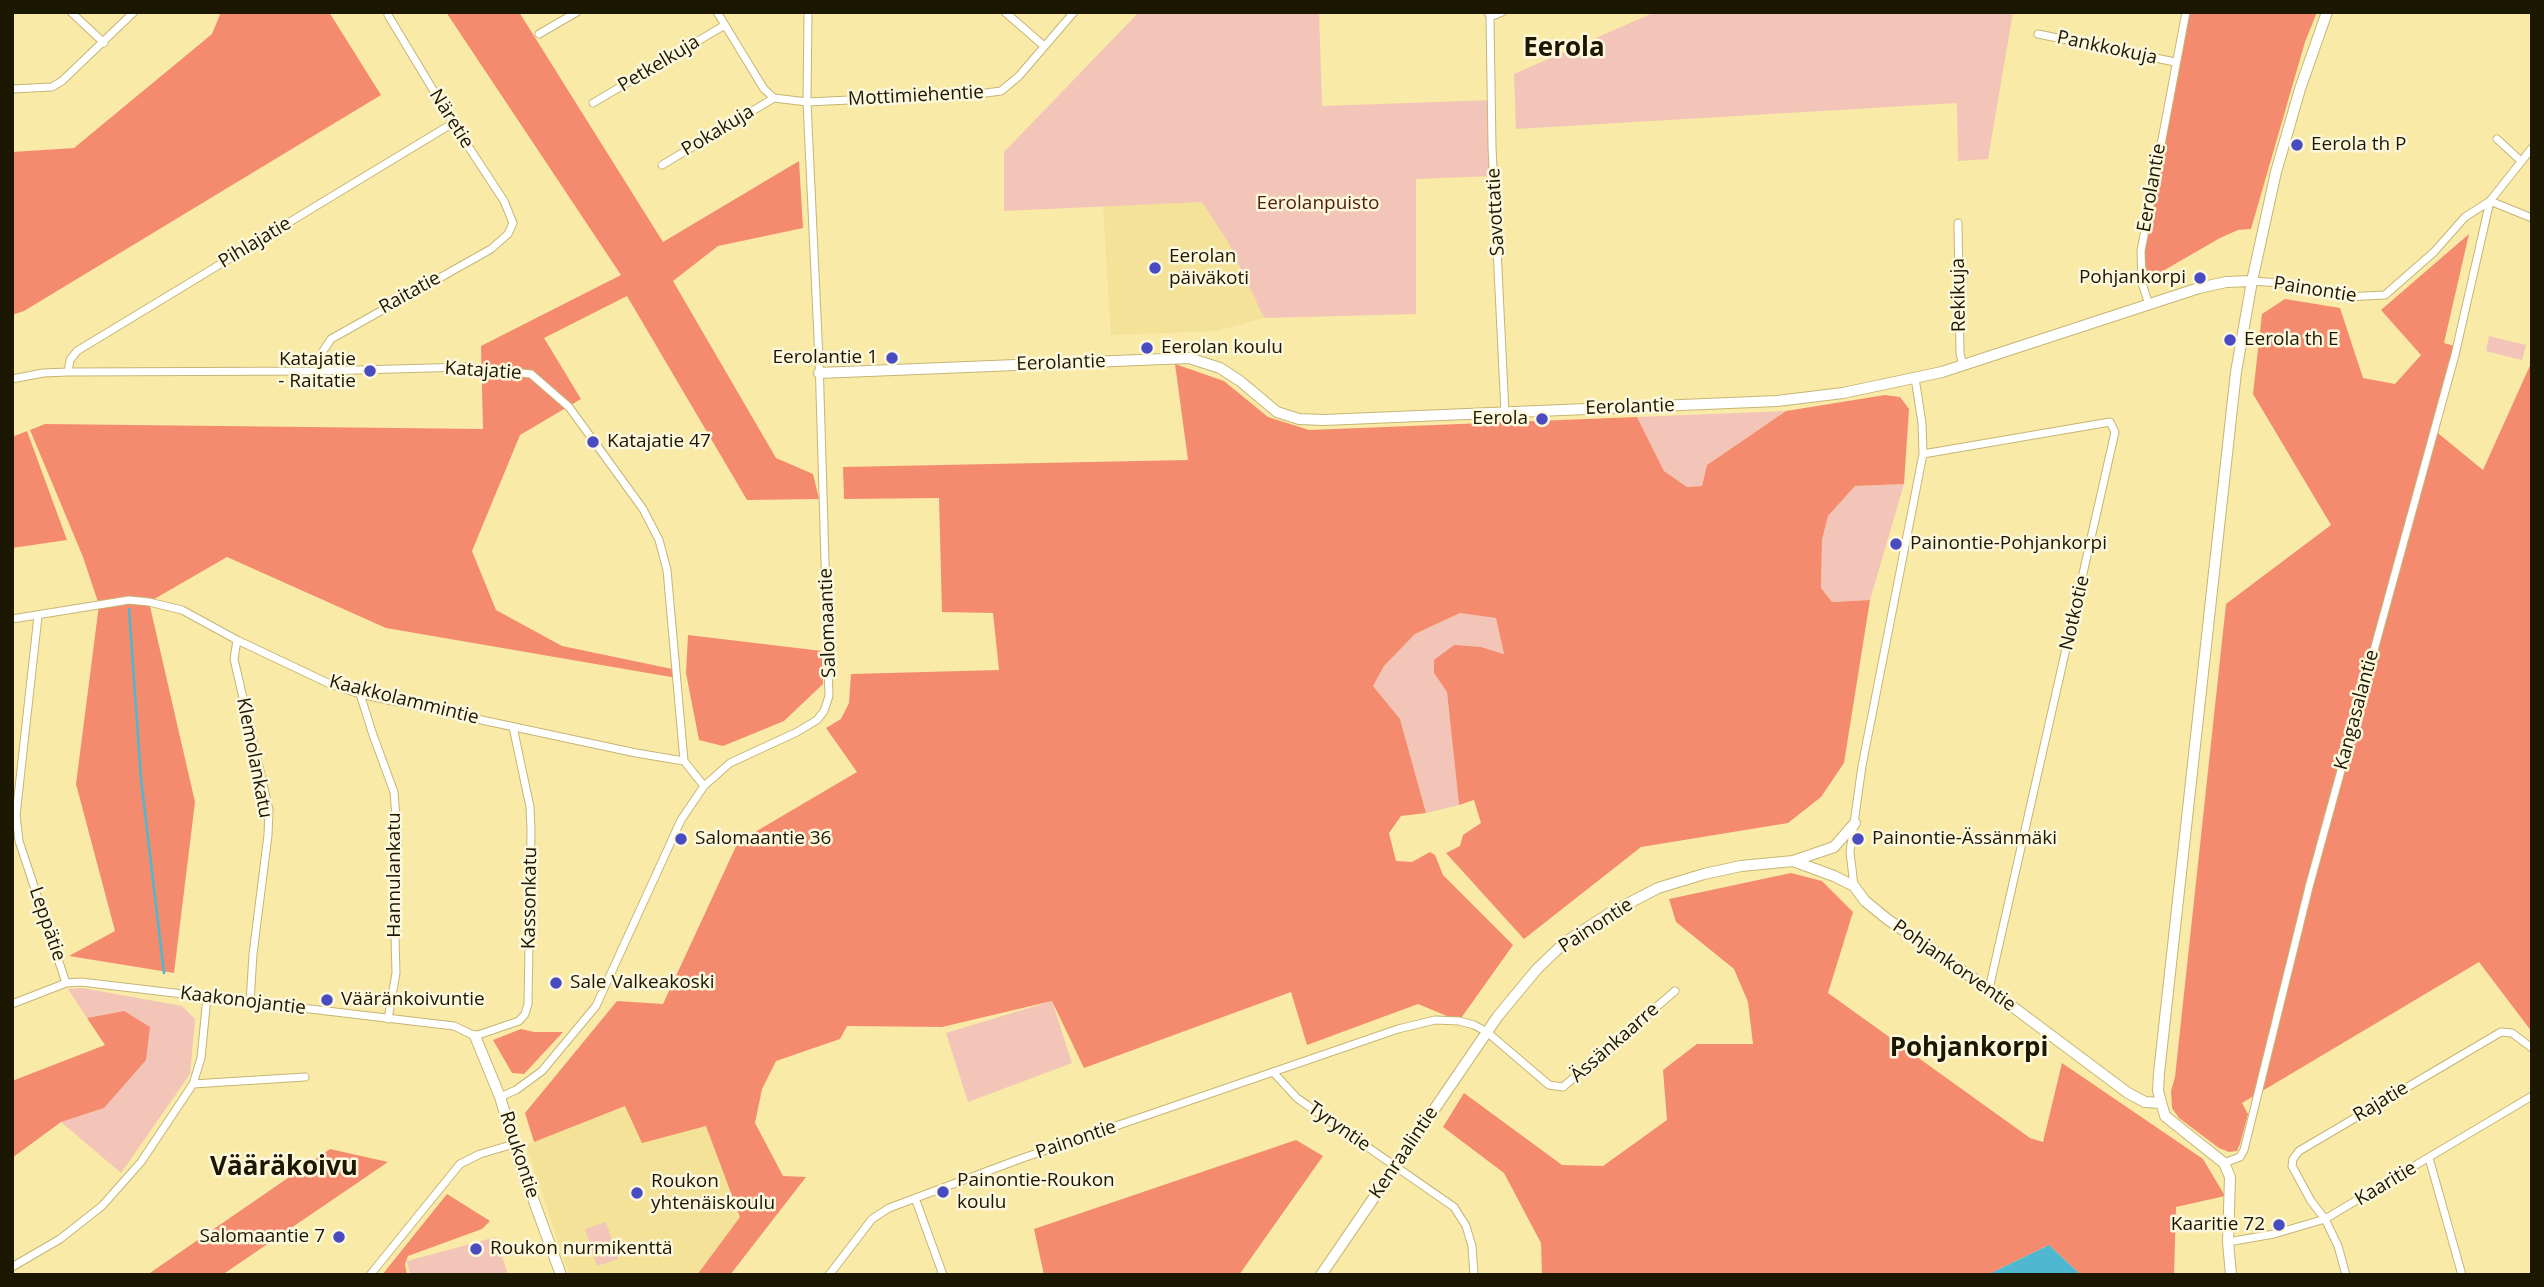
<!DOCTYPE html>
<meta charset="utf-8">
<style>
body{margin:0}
#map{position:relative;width:2544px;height:1287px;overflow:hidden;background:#f9eaa7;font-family:"Open Sans",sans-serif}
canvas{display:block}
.frame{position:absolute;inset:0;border:14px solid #1c1700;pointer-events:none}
</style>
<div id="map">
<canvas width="2544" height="1287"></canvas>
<div class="frame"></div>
</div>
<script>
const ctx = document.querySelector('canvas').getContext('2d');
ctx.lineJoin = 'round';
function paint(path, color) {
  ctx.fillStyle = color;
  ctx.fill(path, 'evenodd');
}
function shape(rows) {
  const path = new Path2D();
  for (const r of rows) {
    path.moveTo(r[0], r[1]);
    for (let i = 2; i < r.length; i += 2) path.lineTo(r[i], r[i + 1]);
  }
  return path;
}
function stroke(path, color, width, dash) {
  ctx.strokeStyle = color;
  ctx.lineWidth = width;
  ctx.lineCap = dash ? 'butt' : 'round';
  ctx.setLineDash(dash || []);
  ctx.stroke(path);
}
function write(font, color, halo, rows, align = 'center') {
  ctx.font = font + ' "Open Sans",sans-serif';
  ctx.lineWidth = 5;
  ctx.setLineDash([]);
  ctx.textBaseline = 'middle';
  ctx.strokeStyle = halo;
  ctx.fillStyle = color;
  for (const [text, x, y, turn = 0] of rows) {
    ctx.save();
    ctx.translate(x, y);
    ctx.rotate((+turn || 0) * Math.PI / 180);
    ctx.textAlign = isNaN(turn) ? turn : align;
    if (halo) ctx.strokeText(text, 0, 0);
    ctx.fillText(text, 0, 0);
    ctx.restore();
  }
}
const built = shape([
 [1202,202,1228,242,1264,318,1216,331,1111,335,1103,206],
 [625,1106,703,1115,741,1217,697,1275,569,1275,526,1145]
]);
const green = shape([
 [1139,12,1319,12,1322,106,1493,100,1492,176,1416,179,1416,314,1264,318,1228,242,1202,202,1004,211,1004,152],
 [1655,12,2013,12,1988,159,1958,161,1957,103,1516,129,1514,74],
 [2489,336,2526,345,2522,360,2486,351],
 [1786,411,1707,465,1702,486,1687,487,1664,471,1637,417],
 [1904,484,1870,600,1832,602,1821,588,1822,540,1828,516,1855,486],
 [1460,613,1496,617,1504,654,1481,647,1434,673,1447,692,1459,805,1426,813,1400,719,1373,686,1384,666,1415,634],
 [82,988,182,1006,195,1019,190,1074,121,1173,61,1122,104,1108,124,1011,87,1018,68,989],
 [1052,1001,1072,1063,968,1102,946,1033],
 [606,1222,618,1259,597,1266,585,1229],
 [496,1237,508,1275,410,1275,407,1261]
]);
const forest = shape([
 [221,12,329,12,381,95,24,311,12,315,12,152,74,148,212,34],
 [446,12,519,12,663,242,799,161,803,228,718,246,673,281,776,458,813,474,819,499,747,500,627,296,544,338,581,399,520,435,472,551,496,610,562,646,677,670,677,678,386,628,227,557,149,602,195,802,174,973,69,956,115,931,76,784,99,605,83,557,30,430,45,424,483,429,481,346,621,275],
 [2186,12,2317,12,2305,42,2251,229,2238,230,2220,238,2142,283,2141,251],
 [2469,234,2444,343,2454,346,2434,430,2483,470,2532,361,2532,1032,2479,962,2242,1103,2248,1114,2240,1144,2237,1151,2229,1152,2219,1148,2179,1118,2172,1108,2171,1091,2175,1077,2226,604,2331,525,2253,394,2262,314,2285,299,2340,308,2363,378,2395,384,2421,355,2381,310],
 [1175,364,1224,381,1268,417,1309,430,1637,417,1664,471,1687,487,1702,486,1707,465,1786,411,1885,395,1900,397,1909,409,1904,484,1855,486,1828,516,1822,540,1821,588,1832,602,1870,600,1844,763,1821,797,1788,823,1641,847,1524,939,1446,853,1460,846,1463,835,1481,823,1474,800,1459,805,1447,692,1434,673,1434,660,1454,645,1481,647,1504,654,1496,618,1460,613,1415,634,1384,666,1373,686,1400,719,1426,813,1401,816,1389,833,1396,861,1412,862,1430,852,1435,855,1443,875,1513,945,1459,1021,1418,1004,1307,1045,1291,992,1084,1068,1052,1001,942,1027,847,1026,840,1039,776,1061,762,1089,755,1123,783,1176,806,1177,730,1275,697,1275,740,1217,706,1126,642,1143,625,1106,534,1142,525,1113,617,1001,663,1004,738,842,857,772,826,728,841,719,849,703,851,674,999,670,993,613,942,612,939,498,844,499,843,467,1188,460],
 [27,431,67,540,12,548,12,437],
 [688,635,822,651,823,684,784,721,723,746,699,740,686,673],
 [1791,873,1822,881,1853,912,1828,993,2030,1138,2043,1142,2062,1063,2203,1159,2225,1196,2176,1207,2174,1275,2081,1275,2049,1245,1987,1275,1542,1275,1541,1243,1504,1173,1443,1127,1464,1093,1562,1165,1603,1166,1667,1120,1663,1070,1697,1044,1753,1044,1748,1002,1734,969,1676,922,1669,899],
 [124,1011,150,1027,146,1060,104,1108,61,1122,12,1158,12,1081,105,1045,87,1018],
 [521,1029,534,1032,563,1032,524,1074,512,1073,493,1040],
 [1296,1140,1323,1156,1239,1275,1044,1275,1034,1229],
 [330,1149,388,1162,222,1275,147,1275],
 [447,1194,490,1221,482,1229,408,1256,405,1264,407,1275,382,1275]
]);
const water = shape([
 [2049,1245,2081,1275,1987,1275]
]);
const stream = shape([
 [129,609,141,779,164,973]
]);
const street = shape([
 [71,12,104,43],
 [717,12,764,89,774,98,807,102,978,94,1001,91,1019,76,1074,12],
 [1005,12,1044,46],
 [1488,12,1490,17,1492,147,1505,413],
 [1490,17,1502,12],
 [539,34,577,12],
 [2038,34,2175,62],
 [12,89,52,87,62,81,134,12],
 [593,103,725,25],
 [2497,139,2521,161],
 [662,165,774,98],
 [1958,223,1960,353,1963,366],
 [2252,281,2280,283,2344,297,2385,295,2434,252,2465,217,2490,201,2532,218],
 [2149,305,2142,283,2141,251,2186,12],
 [322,371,323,351,331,339,491,249,508,234,513,223,504,201,453,123,388,15],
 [68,372,70,360,77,351,453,123],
 [12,379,43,373,68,372,322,371,466,367,531,374,569,407,643,509,659,540,667,570,684,761,704,786],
 [1923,454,2110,422,2115,432,1989,989],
 [38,616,16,815,19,841,66,983],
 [12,619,129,600,149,602,182,610,237,640,330,684,360,694,636,753,684,761],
 [237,640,234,659,269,810,268,835,253,954,250,1002],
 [360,694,373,735,394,792,398,842,394,901,396,973,388,1019],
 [1854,886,1850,852,1862,766,1923,454,1922,423,1915,378],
 [12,1004,66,983,81,982,454,1026,475,1036,519,1021,525,1014,528,1004,531,830,530,807,513,727],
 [1273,1072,1297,1098,1454,1207,1466,1226,1472,1246,1474,1275],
 [193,1084,305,1077],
 [500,1097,516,1090,542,1071,596,1006,681,820,704,786,730,763,797,732,817,720,824,711,829,696,819,359,807,102,808,12],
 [2429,1158,2462,1275],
 [2224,1163,2240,1157,2244,1150,2309,887,2455,355,2490,201,2532,148],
 [915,1198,943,1275],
 [2228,1242,2274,1234,2325,1219,2532,1096],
 [12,1267,60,1239,102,1206,141,1162,193,1084,201,1058,207,997],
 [370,1275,460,1164,480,1154,514,1144],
 [829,1275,872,1219,889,1208,1020,1159,1398,1029,1435,1020,1459,1021,1474,1025,1487,1032,1549,1085,1563,1087,1675,991],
 [2346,1275,2338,1246,2325,1219,2311,1201,2292,1166,2293,1159,2299,1151,2501,1032,2512,1033,2532,1048]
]);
const secondary = shape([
 [819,373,1189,358,1220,368,1240,381,1277,412,1299,419,1324,420,1777,401,1843,393,1942,372,2199,288,2226,282,2252,281],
 [1793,861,1834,847,1855,823],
 [475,1036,500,1097,520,1163,561,1275],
 [1321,1275,1498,1016,1537,969,1564,943,1610,913,1658,888,1704,874,1741,866,1793,861,1834,876,1854,886,1865,901,1887,919,1989,989,2128,1093,2145,1102,2160,1103],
 [2231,1275,2228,1242,2230,1177,2224,1163,2165,1116,2158,1091,2159,1073,2236,372,2252,281,2276,172,2300,89,2327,12]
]);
const markers = [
 [2297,145,7,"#494bc1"],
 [1155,268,7,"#494bc1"],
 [2200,278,7,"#494bc1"],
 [2230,340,7,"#494bc1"],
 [1147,348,7,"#494bc1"],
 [892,358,7,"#494bc1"],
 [370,371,7,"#494bc1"],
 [1542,419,7,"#494bc1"],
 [593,442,7,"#494bc1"],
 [1896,544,7,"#494bc1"],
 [681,839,7,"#494bc1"],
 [1858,839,7,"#494bc1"],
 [556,983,7,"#494bc1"],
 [327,1000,7,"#494bc1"],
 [943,1192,7,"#494bc1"],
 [637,1193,7,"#494bc1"],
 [2279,1225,7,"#494bc1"],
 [339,1237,7,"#494bc1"],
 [476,1249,7,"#494bc1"]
];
const streetNames = [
 ["Pankkokuja",2107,48,12],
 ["Petkelkuja",659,64,-31],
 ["Mottimiehentie",916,96,-3],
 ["Näretie",451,119,58],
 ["Pokakuja",718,131,-31],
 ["Eerolantie",2152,188,-80],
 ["Savottatie",1496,212,-93],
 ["Pihlajatie",255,243,-31],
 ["Painontie",2315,290,9],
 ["Raitatie",410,293,-29],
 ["Rekikuja",1959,295,-91],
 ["Eerolantie",1061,363,-2],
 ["Katajatie",483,371,4],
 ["Eerolantie",1630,407,-2],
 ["Notkotie",2075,613,-77],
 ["Salomaantie",828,623,-92],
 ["Kaakkolammintie",404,700,14],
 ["Kangasalantie",2357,710,-75],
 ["Klemolankatu",254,758,79],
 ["Hannulankatu",395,875,-90],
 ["Kassonkatu",530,898,-89],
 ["Leppätie",47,924,71],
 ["Painontie",1596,926,-33],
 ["Pohjankorventie",1954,966,35],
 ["Kaakonojantie",243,1001,7],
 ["Ässänkaarre",1615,1043,-41],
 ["Rajatie",2381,1102,-31],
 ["Tyryntie",1339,1127,35],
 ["Painontie",1076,1140,-19],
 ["Kenraalintie",1404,1153,-56],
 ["Roukontie",519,1155,72],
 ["Kaaritie",2386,1184,-31]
];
const poiNames = [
 ["Eerola th P",2311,145],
 ["Eerolan",1169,257],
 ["päiväkoti",1169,279],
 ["Pohjankorpi",2186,278,"right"],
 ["Eerola th E",2244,340],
 ["Eerolan koulu",1161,348],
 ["Eerolantie 1",878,358,"right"],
 ["Katajatie",356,360,"right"],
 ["- Raitatie",356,382,"right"],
 ["Eerola",1528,419,"right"],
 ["Katajatie 47",607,442],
 ["Painontie-Pohjankorpi",1910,544],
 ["Salomaantie 36",695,839],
 ["Painontie-Ässänmäki",1872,839],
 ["Sale Valkeakoski",570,983],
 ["Vääränkoivuntie",341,1000],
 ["Painontie-Roukon",957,1181],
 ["koulu",957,1203],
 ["Roukon",651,1182],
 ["yhtenäiskoulu",651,1204],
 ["Kaaritie 72",2265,1225,"right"],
 ["Salomaantie 7",325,1237,"right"],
 ["Roukon nurmikenttä",490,1249]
];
const parkNames = [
 ["Eerolanpuisto",1318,204]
];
const districtNames = [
 ["Eerola",1564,49],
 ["Pohjankorpi",1969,1049],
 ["Vääräkoivu",284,1168]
];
paint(built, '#f3e297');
paint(green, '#f2c5b8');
paint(forest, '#f48b6e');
paint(water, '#50b7d0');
stroke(stream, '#50b7d0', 2.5);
stroke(street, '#c5b676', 9);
stroke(secondary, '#c5b676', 12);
stroke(street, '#fff', 7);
stroke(secondary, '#fff', 10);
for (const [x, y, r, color] of markers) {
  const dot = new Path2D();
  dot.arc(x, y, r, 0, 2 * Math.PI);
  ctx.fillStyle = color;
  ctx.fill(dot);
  stroke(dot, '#fcf7dd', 2.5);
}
write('19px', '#1c1700', '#fcf7dd', streetNames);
write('19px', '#1c1700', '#fcf7dd', poiNames, 'left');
write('19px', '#4e1c0d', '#fcf7dd', parkNames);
write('bold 26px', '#1c1700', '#fcf7dd', districtNames);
</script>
